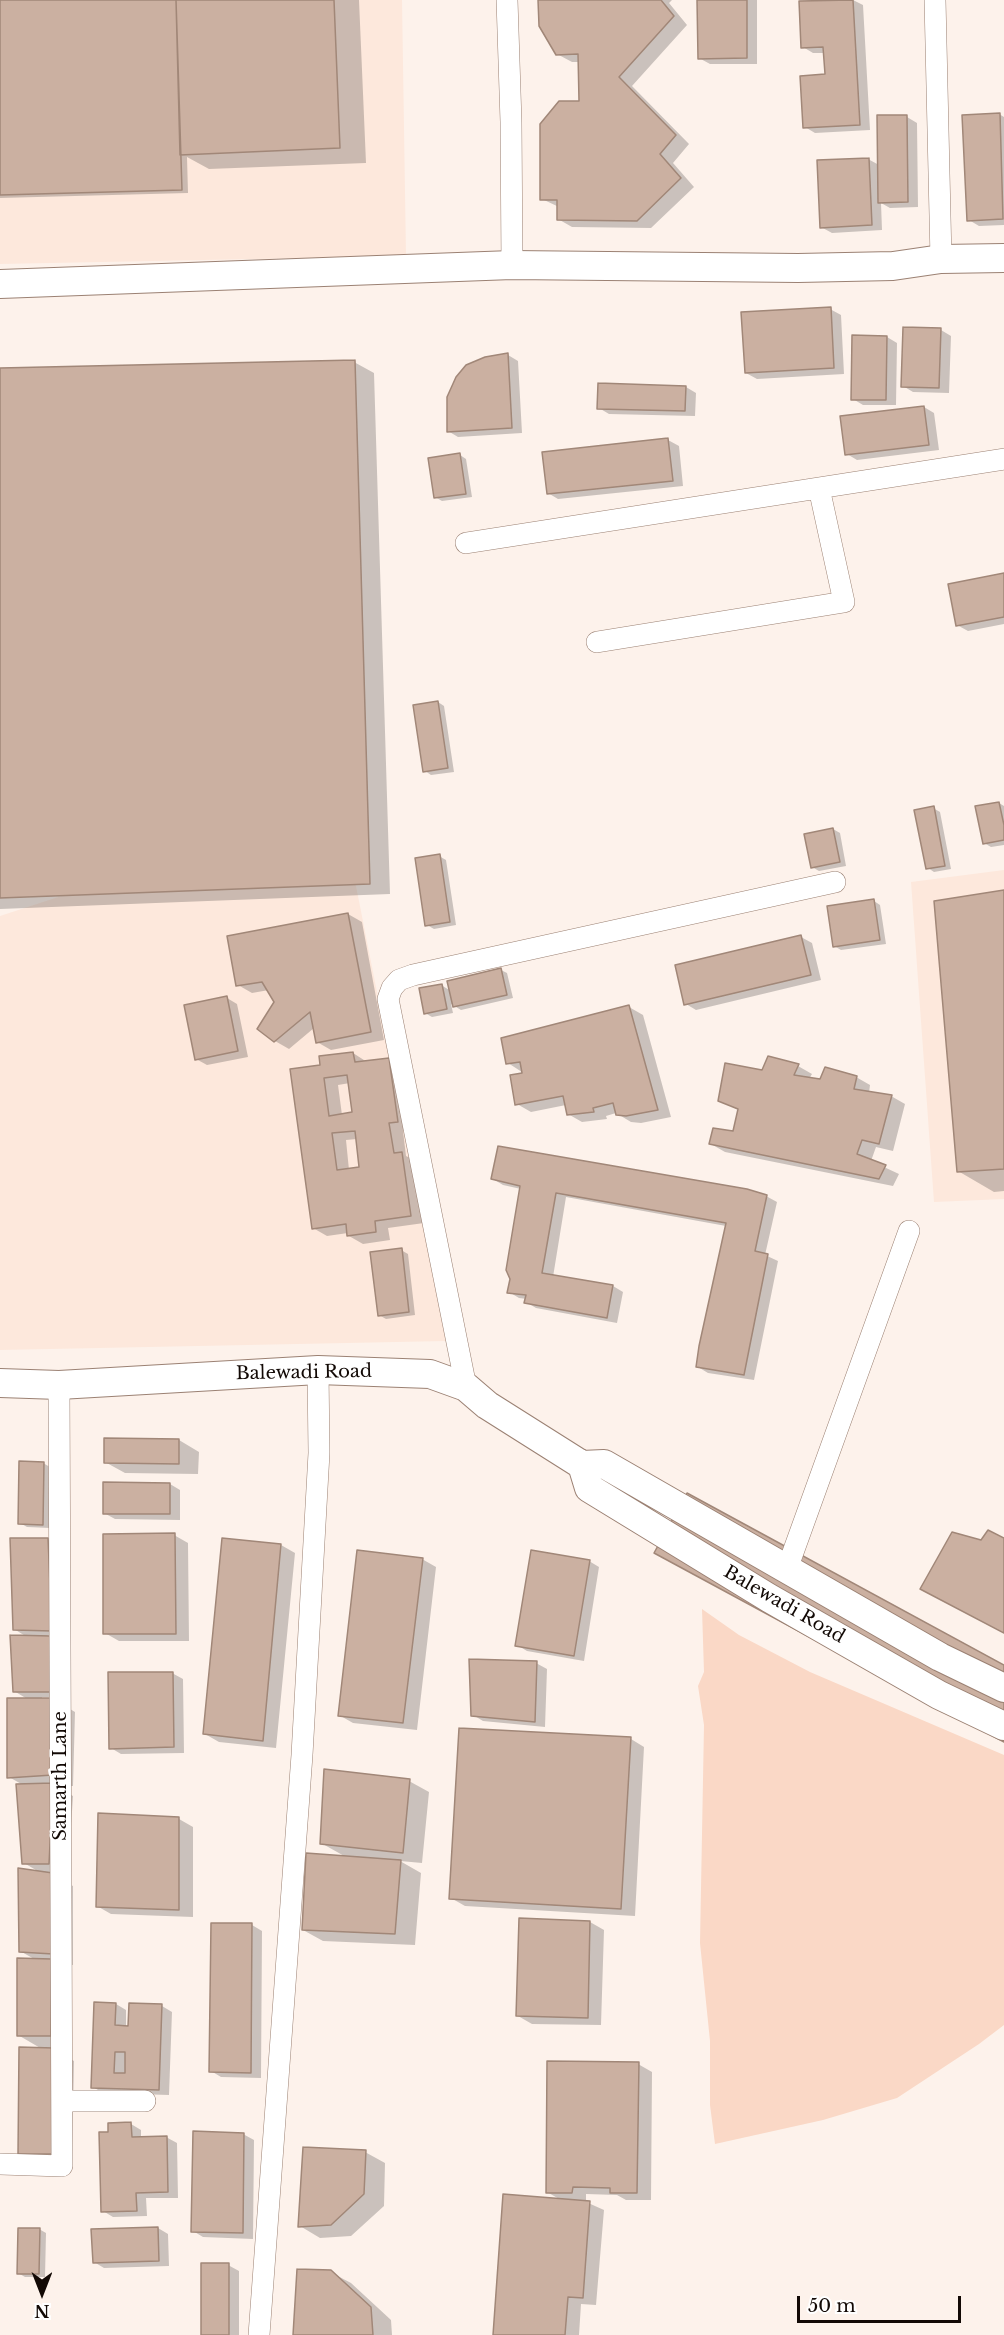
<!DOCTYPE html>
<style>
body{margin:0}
#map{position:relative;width:1004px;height:2335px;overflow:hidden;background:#fdf2eb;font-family:"Libre Baskerville",serif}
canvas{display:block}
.north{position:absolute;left:12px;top:2263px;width:60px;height:60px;-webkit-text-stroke:4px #fff;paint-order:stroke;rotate:180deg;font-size:16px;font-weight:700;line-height:24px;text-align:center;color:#120905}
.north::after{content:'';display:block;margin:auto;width:21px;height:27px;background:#120905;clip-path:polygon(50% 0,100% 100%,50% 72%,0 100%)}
.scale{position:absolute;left:797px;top:2296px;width:164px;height:27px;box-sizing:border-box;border:3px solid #120905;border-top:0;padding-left:8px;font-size:18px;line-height:21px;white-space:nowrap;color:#120905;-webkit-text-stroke:4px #fff;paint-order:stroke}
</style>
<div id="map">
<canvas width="1004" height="2335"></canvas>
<div class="north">N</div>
<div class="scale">50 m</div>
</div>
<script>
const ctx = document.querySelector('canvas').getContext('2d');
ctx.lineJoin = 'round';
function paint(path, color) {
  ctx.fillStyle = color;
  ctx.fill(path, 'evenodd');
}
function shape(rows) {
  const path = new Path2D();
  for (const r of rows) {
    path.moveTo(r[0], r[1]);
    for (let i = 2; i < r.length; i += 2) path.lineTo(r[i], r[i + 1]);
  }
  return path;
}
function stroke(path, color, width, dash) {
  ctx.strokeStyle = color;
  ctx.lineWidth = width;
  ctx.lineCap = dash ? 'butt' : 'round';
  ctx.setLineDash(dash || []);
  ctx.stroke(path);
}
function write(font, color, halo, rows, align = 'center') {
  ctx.font = font + ' "Libre Baskerville",serif';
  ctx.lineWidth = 5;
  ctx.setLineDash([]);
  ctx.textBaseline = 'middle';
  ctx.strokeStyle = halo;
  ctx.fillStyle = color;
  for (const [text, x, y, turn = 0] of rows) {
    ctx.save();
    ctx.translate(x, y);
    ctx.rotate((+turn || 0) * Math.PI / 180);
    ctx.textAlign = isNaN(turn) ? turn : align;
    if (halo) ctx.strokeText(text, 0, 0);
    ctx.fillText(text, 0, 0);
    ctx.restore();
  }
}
const built = shape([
 [0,0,402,0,406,256,0,264],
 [340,805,446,1341,0,1350,0,916],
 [1004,870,1004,1199,934,1202,911,882]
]);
const green = shape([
 [702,1609,739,1635,810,1672,1004,1755,1004,2025,979,2044,897,2098,823,2120,715,2144,710,2105,710,2041,700,1943,704,1725,698,1686,704,1672]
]);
const shadow = shape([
 [0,0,359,0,366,163,209,169,187,157,188,193,0,198],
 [539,0,672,0,669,3,687,25,632,86,689,144,673,163,694,187,651,228,572,227,558,219,559,207,542,199,581,103,580,62,572,62,557,54],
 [699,0,757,0,757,64,710,64,699,58],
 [853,0,863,5,870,130,815,133,805,127,826,76,825,53,813,53,803,47,800,3],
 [999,114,1004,117,1004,225,979,226,969,220],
 [907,117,917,123,918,207,890,208,881,203,882,230,832,233,821,227,868,159,879,165],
 [830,309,841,315,844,374,757,379,746,373],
 [941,330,951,336,949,393,913,392,903,386],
 [854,337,887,337,897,343,896,405,863,405,853,399],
 [508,355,518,361,522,433,458,437,448,431],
 [354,362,374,373,390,894,0,909,0,369],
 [686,387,696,393,695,416,609,414,599,408],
 [924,407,934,413,939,450,857,460,847,454],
 [668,440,679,446,683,486,558,499,548,493],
 [460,455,466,459,472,497,442,501,435,497],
 [1004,575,1004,624,968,631,957,625],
 [438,702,444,706,454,772,431,775,425,771],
 [999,803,1004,806,1004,845,991,847,984,843],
 [933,808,940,812,951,869,934,872,928,868],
 [833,829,840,833,846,866,819,871,812,867],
 [439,856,446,860,456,925,434,929,427,925],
 [1004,891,1004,1191,994,1192,958,1171],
 [874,901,880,905,886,944,841,950,834,946],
 [348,914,362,922,384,1040,331,1050,317,1042,314,1028,289,1049,275,1041,276,1002,269,990,252,993,238,985],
 [801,937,812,943,821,980,696,1010,686,1004],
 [501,970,507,973,513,998,461,1010,451,1004,453,1013,432,1017,425,1013,441,985,451,991],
 [227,998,237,1004,248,1057,207,1065,196,1059],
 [629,1007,643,1015,671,1117,641,1123,631,1122,616,1113,606,1116,607,1119,582,1122,568,1114,566,1105,531,1112,517,1104,525,1074,508,1063],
 [353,1053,367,1062,389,1059,403,1067,412,1130,403,1131,406,1156,416,1161,424,1223,388,1228,390,1240,363,1244,349,1236,348,1233,327,1236,313,1228,322,1066],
 [350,1083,354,1114,342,1115,338,1085],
 [357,1139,361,1168,349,1170,346,1140],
 [798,1066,812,1074,809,1079,821,1081,856,1077,870,1085,869,1093,891,1096,905,1104,893,1151,876,1147,871,1161,899,1174,893,1186,725,1152,711,1144,734,1133,740,1111,720,1100,763,1072],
 [493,1179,766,1196,777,1202,765,1255,778,1261,754,1380,708,1373,698,1367,726,1226,566,1197,553,1277,613,1286,623,1292,617,1323,536,1308,526,1302,527,1299,519,1298,509,1292,521,1189,503,1185],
 [401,1250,408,1254,415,1315,386,1319,379,1315],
 [179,1440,199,1452,198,1474,125,1473,105,1462],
 [43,1463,50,1467,50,1528,27,1527,20,1523],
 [170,1484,180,1490,180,1520,115,1519,104,1513],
 [174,1535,188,1543,189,1641,119,1641,105,1633],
 [47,1539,58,1545,62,1636,47,1635,61,1644,61,1697,42,1697,42,1700,55,1700,75,1712,73,1786,56,1787,73,1796,68,1874,52,1874,73,1886,73,1965,57,1964,71,2047,50,2047,74,2061,72,2165,39,2165,19,2153,42,2049,18,2035,36,1960,20,1951,41,1873,24,1863,23,1785,9,1777,29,1700,14,1691,27,1637,14,1629],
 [281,1545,295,1553,276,1748,219,1742,205,1734],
 [422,1559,436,1567,417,1730,353,1723,339,1715],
 [589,1561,599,1567,584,1661,527,1651,517,1645],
 [536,1663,547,1669,545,1727,483,1721,473,1715],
 [172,1673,183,1679,184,1753,121,1754,111,1748],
 [631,1739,644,1747,635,1916,465,1906,451,1898],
 [409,1781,429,1792,422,1863,400,1861,421,1873,415,1945,323,1941,303,1930,346,1857,321,1843],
 [179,1819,193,1827,193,1917,111,1914,97,1906],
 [590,1922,604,1930,601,2025,532,2024,518,2016],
 [212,1925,252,1925,262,1931,261,2078,221,2077,211,2071],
 [116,2004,126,2010,126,2027,130,2027,162,2006,172,2012,169,2095,103,2093,93,2087],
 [638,2064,652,2072,651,2200,626,2200,617,2195,586,2194,586,2202,604,2210,596,2305,581,2304,579,2335,494,2335,561,2200,547,2192],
 [131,2124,141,2130,141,2138,166,2137,177,2143,178,2198,146,2198,147,2216,113,2217,103,2211],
 [243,2134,254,2140,253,2239,203,2237,193,2231],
 [365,2152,385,2163,384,2206,351,2236,320,2238,300,2226],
 [158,2228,168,2234,169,2266,104,2268,94,2262],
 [39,2229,46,2233,45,2277,25,2277,18,2273],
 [228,2265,239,2271,239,2335,202,2335],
 [330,2272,351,2283,391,2320,392,2335,294,2335]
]);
const building = shape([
 [0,0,176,0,182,190,0,195,0,0],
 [176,0,334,0,340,148,180,155,176,0],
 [538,0,661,0,674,16,619,77,676,135,660,154,681,178,637,221,557,220,557,200,540,200,540,124,559,101,579,101,578,54,556,55,539,26,538,0],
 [697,0,747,0,747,58,698,59,697,0],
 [853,0,860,125,803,128,800,76,825,74,823,47,801,48,799,1,853,0],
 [1000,113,1003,219,967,221,962,115,1000,113],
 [877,115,907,115,908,202,878,203,877,115],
 [869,158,872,225,820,228,817,160,869,158],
 [831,307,834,368,745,373,741,312,831,307],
 [903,327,941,328,939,388,901,387,903,327],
 [852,335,887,336,886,400,851,400,852,335],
 [508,353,512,428,447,432,447,397,456,377,466,365,485,357,508,353],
 [355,360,370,884,0,898,0,368,355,360],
 [598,383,686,386,685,411,597,409,598,383],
 [924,406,929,445,845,455,840,416,924,406],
 [668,438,673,481,547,494,542,452,668,438],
 [460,453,466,494,434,498,428,458,460,453],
 [1004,573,1004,617,956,626,948,584,1004,573],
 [438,701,448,768,423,772,413,705,438,701],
 [999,802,1004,825,1004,840,983,844,975,806,999,802],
 [934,806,945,866,926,869,914,810,934,806],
 [833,828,840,862,811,868,804,834,833,828],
 [440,854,450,922,425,926,415,858,440,854],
 [1004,890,1004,1169,957,1172,934,901,1004,890],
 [874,899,880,940,833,947,827,906,874,899],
 [348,913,371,1032,316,1043,310,1012,274,1042,257,1029,274,1002,262,982,236,986,227,936,348,913],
 [801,935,811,975,684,1005,675,965,801,935],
 [501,968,507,995,453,1007,447,981,501,968],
 [442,984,447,1009,424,1014,419,988,442,984],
 [227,996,238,1051,195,1060,184,1005,227,996],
 [629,1005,658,1110,626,1116,616,1115,613,1103,593,1108,594,1112,567,1115,563,1096,515,1105,510,1075,522,1073,520,1062,506,1064,501,1038,629,1005],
 [353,1052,355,1062,389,1058,398,1122,389,1123,394,1153,402,1152,411,1216,375,1221,376,1232,347,1236,346,1224,312,1229,290,1069,320,1065,319,1056,353,1052],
 [347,1075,352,1112,329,1116,324,1078,347,1075],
 [355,1131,359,1167,337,1170,332,1133,355,1131],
 [768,1056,799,1064,794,1075,820,1079,825,1067,857,1076,854,1089,892,1095,879,1144,862,1140,857,1154,886,1165,879,1179,709,1144,713,1128,733,1131,738,1109,718,1101,725,1063,762,1070,768,1056],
 [498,1146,747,1189,767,1195,755,1251,768,1254,744,1375,696,1367,699,1346,726,1223,556,1193,542,1273,613,1285,607,1318,524,1303,526,1295,507,1293,510,1279,506,1270,520,1186,491,1179,498,1146],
 [402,1248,409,1312,378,1316,370,1252,402,1248],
 [104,1438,179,1439,179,1464,104,1463,104,1438],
 [19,1461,44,1462,43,1525,18,1524,19,1461],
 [103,1482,170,1483,170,1514,103,1514,103,1482],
 [687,1493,1004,1665,1004,1742,654,1553,687,1493],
 [988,1530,1004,1538,1004,1633,920,1589,952,1532,981,1540,988,1530],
 [175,1533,176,1634,103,1634,103,1534,175,1533],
 [10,1538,48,1538,52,1631,13,1630,10,1538],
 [222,1538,281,1544,263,1741,203,1734,222,1538],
 [357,1550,423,1558,403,1723,338,1716,357,1550],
 [531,1550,590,1560,574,1656,515,1646,531,1550],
 [10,1635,51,1636,51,1692,13,1692,10,1635],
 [469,1659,537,1661,535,1722,471,1716,469,1659],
 [108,1672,173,1672,174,1747,109,1749,108,1672],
 [7,1698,55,1698,53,1775,7,1778,7,1698],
 [459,1728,631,1737,621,1909,449,1899,459,1728],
 [324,1769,410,1779,403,1853,320,1844,324,1769],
 [53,1783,49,1864,22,1864,16,1784,53,1783],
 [98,1813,179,1817,179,1910,96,1907,98,1813],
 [306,1853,401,1860,395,1934,302,1930,306,1853],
 [18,1868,53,1873,53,1954,19,1952,18,1868],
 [519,1918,590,1921,588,2018,516,2016,519,1918],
 [211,1923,252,1923,251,2073,209,2072,211,1923],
 [17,1958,51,1959,51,2036,17,2036,17,1958],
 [94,2002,116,2003,115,2025,128,2026,129,2003,162,2004,159,2090,91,2088,94,2002],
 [115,2052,125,2052,125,2073,114,2073,115,2052],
 [19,2047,54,2048,53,2154,18,2154,19,2047],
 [547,2061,639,2062,637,2193,610,2193,610,2188,573,2187,572,2193,546,2193,547,2061],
 [131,2122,132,2137,167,2136,168,2192,136,2193,137,2211,101,2212,99,2132,108,2132,108,2123,131,2122],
 [193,2131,244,2133,243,2233,191,2232,193,2131],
 [303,2147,366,2150,364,2194,331,2225,298,2227,303,2147],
 [503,2194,590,2201,583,2298,568,2297,565,2335,493,2335,503,2194],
 [158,2227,159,2261,93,2263,91,2229,158,2227],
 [18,2228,40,2228,39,2274,17,2274,18,2228],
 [201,2263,229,2263,229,2335,201,2335,201,2263],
 [297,2269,331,2270,371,2307,373,2335,293,2335,297,2269]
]);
const street = shape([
 [507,0,511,122,512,265],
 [935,0,941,259],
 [466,543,1004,459],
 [597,642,844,602,819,488],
 [466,1387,388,999,392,988,399,980,413,975,835,882],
 [787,1569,909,1231],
 [62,2101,145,2101],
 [0,2164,62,2166,59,1385],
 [259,2335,302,1755,319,1453,318,1370]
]);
const secondary = shape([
 [0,284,512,265,798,268,893,266,941,259,1004,258],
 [0,1383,59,1385,318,1370,430,1374,466,1387,487,1405,582,1465,604,1464,940,1657,1004,1688],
 [582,1465,589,1488,769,1598,939,1695,1004,1726]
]);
const streetNames = [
 ["Balewadi Road",304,1373,-1],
 ["Balewadi Road",784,1605,30],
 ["Samarth Lane",61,1776,-90]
];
paint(built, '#fde8dc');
paint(green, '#fad8c6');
paint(shadow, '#0003');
paint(building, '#cbb0a1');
stroke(building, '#a18778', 1.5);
stroke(street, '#9b8173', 22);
stroke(secondary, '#9b8173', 30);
stroke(street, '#fff', 21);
stroke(secondary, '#fff', 28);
write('18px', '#120905', '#fff', streetNames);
</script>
